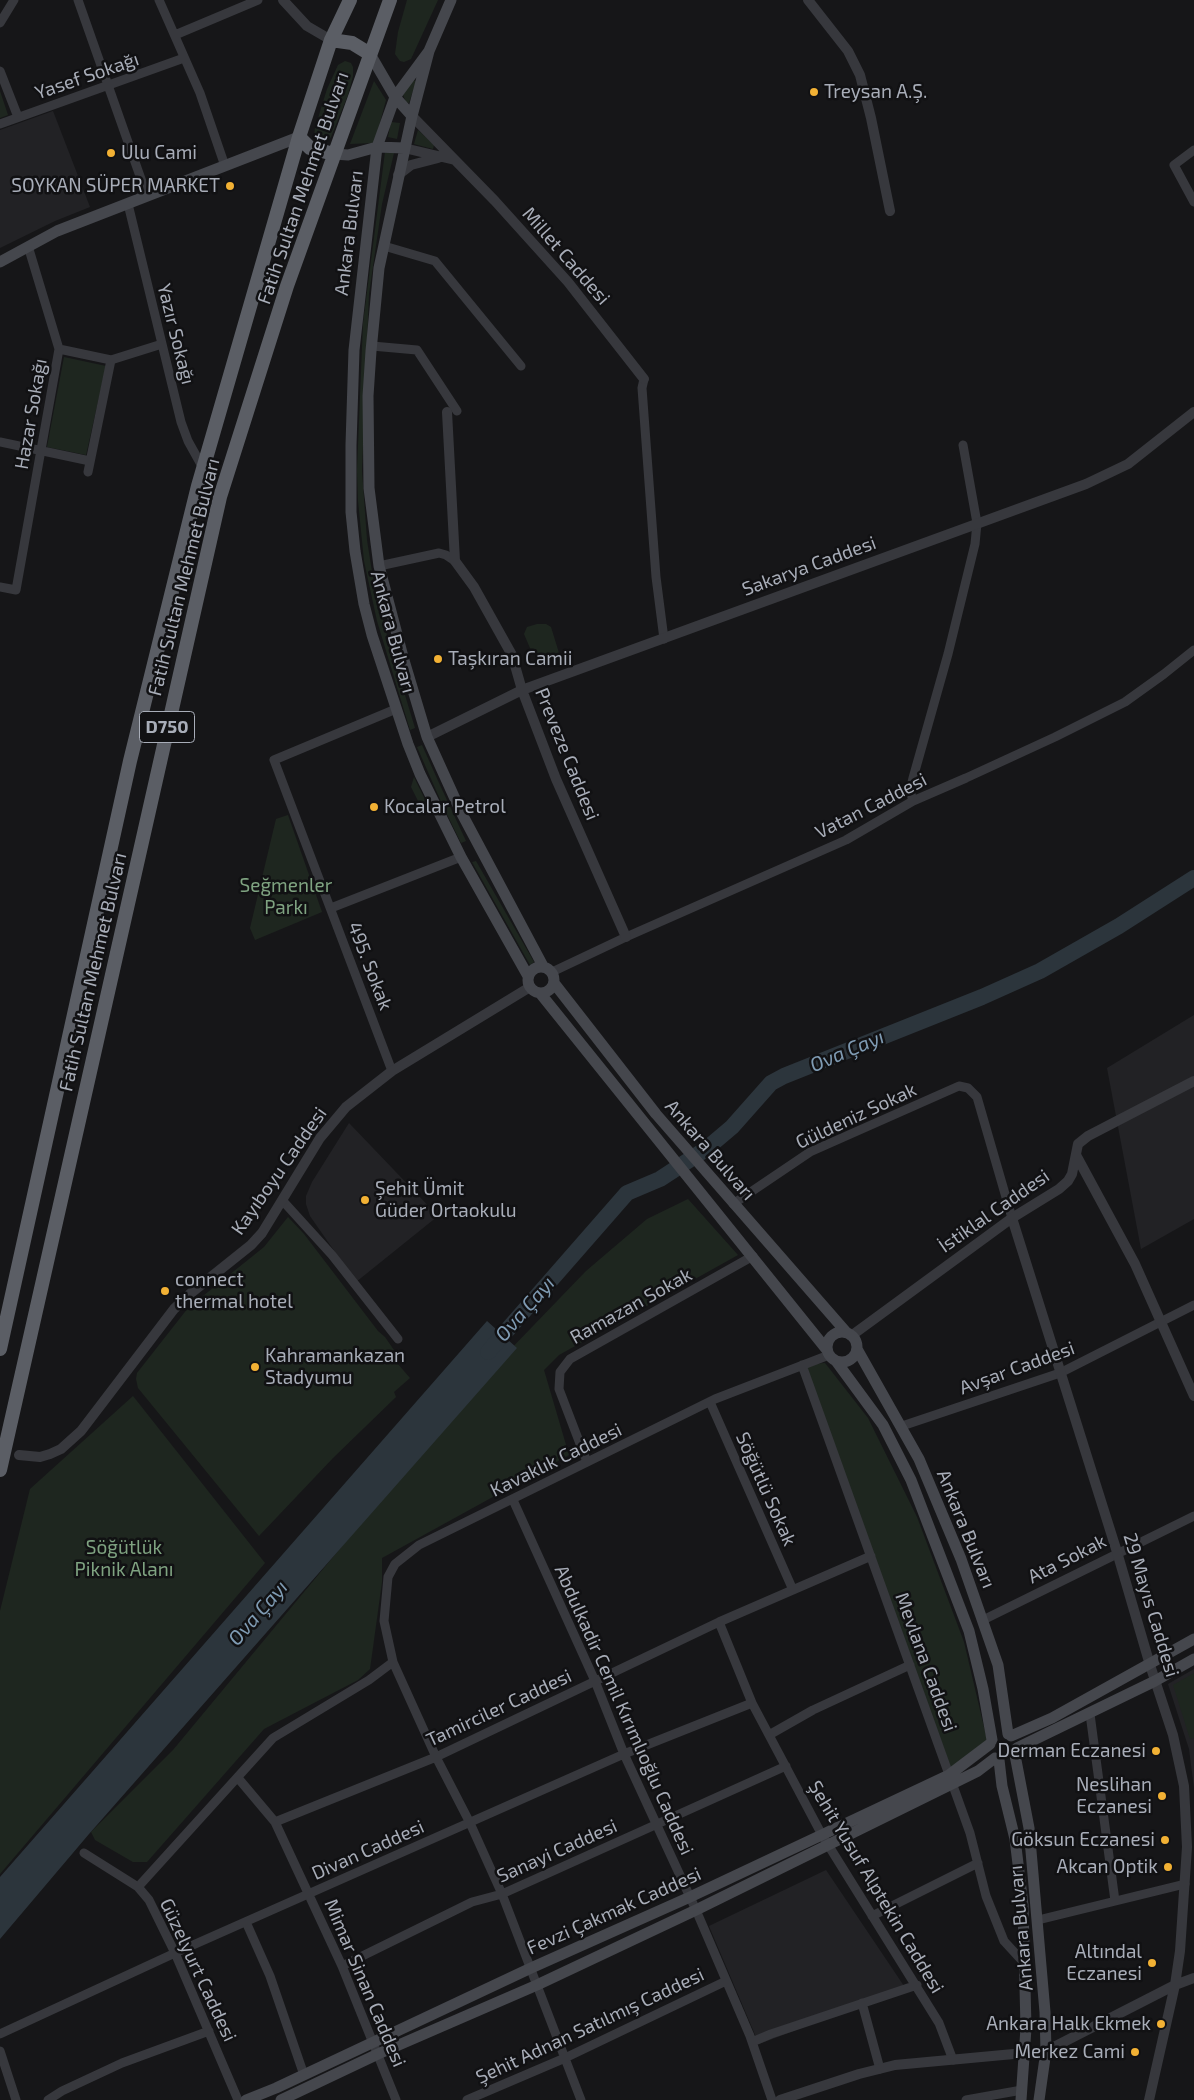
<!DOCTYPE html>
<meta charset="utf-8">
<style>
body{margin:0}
canvas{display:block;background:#161618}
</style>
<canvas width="1194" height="2100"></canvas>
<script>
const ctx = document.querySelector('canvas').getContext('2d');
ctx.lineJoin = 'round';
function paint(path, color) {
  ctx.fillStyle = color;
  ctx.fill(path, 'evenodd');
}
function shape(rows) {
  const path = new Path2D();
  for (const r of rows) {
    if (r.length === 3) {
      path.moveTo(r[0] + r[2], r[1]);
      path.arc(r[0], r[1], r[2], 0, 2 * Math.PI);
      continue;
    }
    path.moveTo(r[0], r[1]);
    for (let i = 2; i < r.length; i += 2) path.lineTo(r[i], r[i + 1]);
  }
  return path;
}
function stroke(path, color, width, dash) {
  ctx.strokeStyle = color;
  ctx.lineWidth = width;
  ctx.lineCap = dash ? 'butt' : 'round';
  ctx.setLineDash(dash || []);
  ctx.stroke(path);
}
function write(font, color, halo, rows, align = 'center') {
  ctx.font = font + ' "Exo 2",sans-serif';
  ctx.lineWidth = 5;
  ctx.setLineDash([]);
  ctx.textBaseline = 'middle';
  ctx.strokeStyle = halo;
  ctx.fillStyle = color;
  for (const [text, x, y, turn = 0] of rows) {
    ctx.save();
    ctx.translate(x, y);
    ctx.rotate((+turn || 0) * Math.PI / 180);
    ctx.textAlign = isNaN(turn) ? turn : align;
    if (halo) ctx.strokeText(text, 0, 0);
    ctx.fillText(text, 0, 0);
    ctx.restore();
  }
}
const built = shape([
 [53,111,90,207,55,221,0,248,0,130],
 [1194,1015,1194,1219,1141,1249,1107,1068],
 [349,1123,438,1216,356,1282,310,1216,306,1204,306,1196,312,1182],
 [1194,1669,1194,1788,1189,1749,1168,1684],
 [826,1870,906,1989,759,2044,709,1926]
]);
const green = shape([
 [407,0,438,0,411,59,404,62,400,61,395,54,398,32],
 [345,61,351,63,353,67,353,76,348,95,331,137,326,143,321,143,314,136,315,128,327,89,338,65],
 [412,80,416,81,409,103,406,102,403,95],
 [374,81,386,100,375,141,373,143,350,144],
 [0,91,8,115,0,118],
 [391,122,400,123,397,139,388,137],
 [418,130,434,145,433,149,414,144],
 [385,152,394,153,382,204,369,294,362,471,367,540,372,572,387,636,415,728,410,730,377,621,364,561,358,501,357,470,363,323],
 [64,357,106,366,86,455,47,447],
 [537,624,546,624,551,627,559,653,547,658,533,655,524,634,527,627],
 [422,745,439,783,466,841,461,843,443,806,417,747],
 [414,777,431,812,422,809,411,787],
 [288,815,322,912,255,940,250,928,276,819],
 [476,861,534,962,530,965,472,862],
 [688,1199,738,1255,559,1355,544,1370,569,1455,382,1558,382,1582,370,1669,358,1680,264,1729,147,1862,133,1862,95,1840,91,1832,173,1750,411,1463,506,1354,586,1271,647,1219],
 [288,1217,304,1234,378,1331,385,1337,398,1356,397,1363,410,1378,394,1392,396,1397,333,1458,259,1536,138,1388,136,1379,137,1373,188,1308,264,1247],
 [825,1363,868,1418,917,1517,964,1642,987,1740,951,1768,802,1365],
 [133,1396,265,1563,0,1874,0,1611,30,1489],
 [1194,1673,1194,1738,1190,1739,1173,1685]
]);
const water = shape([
 [487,1321,517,1348,89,1834,0,1939,0,1877]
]);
const river = shape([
 [488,1352,627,1193,660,1179,706,1149,732,1127,771,1083,784,1076,982,997,1040,971,1119,926,1194,878]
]);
const minor = shape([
 [78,0,147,196],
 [159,0,200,93,225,166],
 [0,23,14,0],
 [175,35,258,0],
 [0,71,18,117],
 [0,124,184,58],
 [1194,150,1174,165,1194,202],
 [128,204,181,422,188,441,203,468],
 [384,246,435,261,521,366],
 [372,346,417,350,457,411],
 [59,349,111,360,162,344],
 [644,379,642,388,656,577,664,639],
 [0,442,90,461],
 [88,472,111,360],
 [379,566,439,553,446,555,455,561],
 [0,587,16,590,59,349,28,246],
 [913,801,910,791,913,778,948,654,975,544,977,523,963,445],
 [331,908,461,857],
 [552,972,626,937,846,840,913,801,966,778,1055,737,1125,702,1164,674,1194,650],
 [392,1071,274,760,396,709],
 [282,1200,332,1255,398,1339],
 [733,1204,810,1152,959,1086,968,1088,977,1097,1012,1218],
 [802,1365,970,1833,986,1896,1004,1941,1026,1965],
 [710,1402,793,1590],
 [902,1426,1060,1373,1194,1305],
 [587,1462,559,1389,560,1372,570,1359,753,1256],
 [513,1500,595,1681,624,1754,696,1910,750,2036,772,2100],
 [983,1620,1194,1516],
 [719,1622,752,1703,822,1835,939,2023,953,2060],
 [1090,1714,1115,1901],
 [769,1735,813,1710,910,1665],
 [238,1778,275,1822,342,1966,396,2100],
 [275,1822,436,1757,719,1622,871,1556],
 [84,1853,138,1887,149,1900,175,1953,238,2100],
 [138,1887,273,1738,369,1680,393,1662],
 [872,1916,978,1863],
 [1038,1920,1185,1884],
 [246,1922,270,1976,304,2075],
 [342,1966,472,1902,502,1894,786,1766],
 [862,2003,880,2069],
 [0,2034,175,1953,624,1754,752,1703],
 [752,2042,771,2034,917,1985],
 [0,2051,16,2100],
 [48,2100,62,2091,122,2063,209,2031],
 [467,2100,565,2058,726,1981],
 [581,2100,502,1894,470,1823,436,1757,393,1662,384,1621,388,1577,395,1564,419,1545,715,1399,829,1355],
 [966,2100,1022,2090]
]);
const tertiary = shape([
 [283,0,307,26,331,40],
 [808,0,848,51,860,75,871,118,890,211],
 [412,116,495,201,568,282,644,379],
 [404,148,455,160],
 [398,175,411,165,438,158],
 [447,412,455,561,474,587,512,655,522,690,556,779,626,937],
 [427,737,522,690,1086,484,1128,464,1194,412],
 [1076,1155,1135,1264,1194,1396],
 [1012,1218,1117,1552,1150,1665,1173,1735,1184,1786,1187,1847,1180,1951,1175,1985,1149,2100],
 [851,1336,1012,1218,1059,1189,1068,1181,1072,1174,1078,1144,1088,1136,1194,1081],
 [19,1455,40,1457,50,1454,61,1449,81,1431,174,1309,191,1293,251,1245,262,1233,320,1138,346,1107,392,1071,530,987],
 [780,2100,859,2074,895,2065,1046,2051,1175,1985,1194,1978]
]);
const secondary = shape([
 [429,51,395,97,377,147,354,350,351,445,351,512,355,551,364,604,372,635,408,744,420,774,461,857,528,976],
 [370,54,395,97,412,116,379,268,371,351,368,396,369,488,379,566,403,657,427,737,461,812,543,966],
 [412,116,429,51,451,0],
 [334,154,348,155,377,147,404,148],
 [0,262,57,231,299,137],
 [541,980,13],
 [554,983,656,1114,847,1333],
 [540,993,827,1350],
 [842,1347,15],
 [857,1349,919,1459,961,1559,998,1665,1008,1734],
 [836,1361,883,1425,911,1480,969,1631,983,1689,992,1740],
 [1011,1736,1052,1718,1194,1639],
 [1017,1748,1155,1681,1194,1659],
 [1015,1755,1029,1828,1045,2012,1046,2051,1039,2100],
 [999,1760,1002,1786,1015,1839,1023,1905,1026,2028,1021,2100],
 [246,2100,276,2088,531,1968,690,1897,949,1775,990,1744],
 [281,2100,378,2054,537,1985,696,1910,978,1771,995,1758]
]);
const trunk = shape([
 [331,40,352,43,370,54],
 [299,137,310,148,334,154],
 [0,1349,130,761,198,486,299,137,331,40,350,0],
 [0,1470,220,497,287,286,390,0]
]);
const markers = [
 [814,92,5,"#f2b134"],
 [111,153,5,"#f2b134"],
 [230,186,5,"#f2b134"],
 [438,659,5,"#f2b134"],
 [374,807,5,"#f2b134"],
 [365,1200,5,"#f2b134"],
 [165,1291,5,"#f2b134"],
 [255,1367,5,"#f2b134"],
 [1156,1751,5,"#f2b134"],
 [1162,1796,5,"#f2b134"],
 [1165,1840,5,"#f2b134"],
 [1168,1867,5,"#f2b134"],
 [1152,1963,5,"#f2b134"],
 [1161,2024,5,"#f2b134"],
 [1135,2052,5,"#f2b134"]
];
const shields = [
 [167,727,55]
];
const shieldNames = [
 ["D750",167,727]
];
const streetNames = [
 ["Yasef Sokağı",87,76,-19],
 ["Fatih Sultan Mehmet Bulvarı",303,188,-71],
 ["Ankara Bulvarı",349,233,-83],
 ["Millet Caddesi",566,256,49],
 ["Yazır Sokağı",176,334,76],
 ["Hazar Sokağı",31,414,-80],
 ["Sakarya Caddesi",809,566,-20],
 ["Fatih Sultan Mehmet Bulvarı",184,577,-76],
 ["Ankara Bulvarı",393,632,75],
 ["Preveze Caddesi",567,754,68],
 ["Vatan Caddesi",871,806,-27],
 ["495. Sokak",370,966,69],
 ["Fatih Sultan Mehmet Bulvarı",93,972,-77],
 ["Güldeniz Sokak",856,1116,-25],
 ["Ankara Bulvarı",710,1150,49],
 ["Kayıboyu Caddesi",279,1171,-55],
 ["İstiklal Caddesi",994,1211,-35],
 ["Ramazan Sokak",631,1306,-29],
 ["Avşar Caddesi",1017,1368,-20],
 ["Kavaklık Caddesi",556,1460,-26],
 ["Söğütlü Sokak",766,1489,66],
 ["Ankara Bulvarı",966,1529,68],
 ["Ata Sokak",1067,1559,-27],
 ["29 Mayıs Caddesi",1151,1605,73],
 ["Mevlana Caddesi",926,1662,70],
 ["Tamirciler Caddesi",499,1708,-25],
 ["Abdulkadir Cemil Kırımlıoğlu Caddesi",624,1710,66],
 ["Divan Caddesi",368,1850,-24],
 ["Sanayi Caddesi",557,1851,-24],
 ["Şehit Yusuf Alptekin Caddesi",876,1887,59],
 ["Fevzi Çakmak Caddesi",614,1911,-24],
 ["Ankara Bulvarı",1021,1928,-95],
 ["Güzelyurt Caddesi",198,1970,65],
 ["Mimar Sinan Caddesi",365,1983,67],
 ["Şehit Adnan Satılmış Caddesi",590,2026,-25]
];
const poiNames = [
 ["Treysan A.Ş.",824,92,"left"],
 ["Ulu Cami",121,153,"left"],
 ["SOYKAN SÜPER MARKET",220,186],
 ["Taşkıran Camii",448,659,"left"],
 ["Kocalar Petrol",384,807,"left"],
 ["Şehit Ümit",375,1189,"left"],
 ["Güder Ortaokulu",375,1211,"left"],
 ["connect",175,1280,"left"],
 ["thermal hotel",175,1302,"left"],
 ["Kahramankazan",265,1356,"left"],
 ["Stadyumu",265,1378,"left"],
 ["Derman Eczanesi",1146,1751],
 ["Neslihan",1152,1785],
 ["Eczanesi",1152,1807],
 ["Göksun Eczanesi",1155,1840],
 ["Akcan Optik",1158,1867],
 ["Altındal",1142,1952],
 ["Eczanesi",1142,1974],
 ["Ankara Halk Ekmek",1151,2024],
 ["Merkez Cami",1125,2052]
];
const parkNames = [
 ["Seğmenler",286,886],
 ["Parkı",286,908],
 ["Söğütlük",124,1548],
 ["Piknik Alanı",124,1570]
];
const waterNames = [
 ["Ova Çayı",847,1051,-23],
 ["Ova Çayı",525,1309,-49],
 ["Ova Çayı",258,1613,-49]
];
paint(built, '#222225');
paint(green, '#1e261f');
paint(water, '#2c353c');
stroke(river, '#2c353c', 16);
stroke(minor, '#37383d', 9);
stroke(tertiary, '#37383d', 10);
stroke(secondary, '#45474d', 11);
stroke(trunk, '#5b5e65', 14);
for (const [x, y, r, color] of markers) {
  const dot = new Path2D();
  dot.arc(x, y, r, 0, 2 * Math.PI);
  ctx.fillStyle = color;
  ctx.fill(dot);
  stroke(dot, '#111113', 2);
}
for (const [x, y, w] of shields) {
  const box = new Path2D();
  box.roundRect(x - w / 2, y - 15.5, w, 31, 4);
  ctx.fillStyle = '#111113';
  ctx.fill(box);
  stroke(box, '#a8adb8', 1);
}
write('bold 18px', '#a8adb8', null, shieldNames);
write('19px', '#a8adb8', '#111113', streetNames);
write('19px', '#a8adb8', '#111113', poiNames, 'right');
write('19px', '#7fa381', '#111113', parkNames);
write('italic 20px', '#7f9bb3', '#111113', waterNames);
</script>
